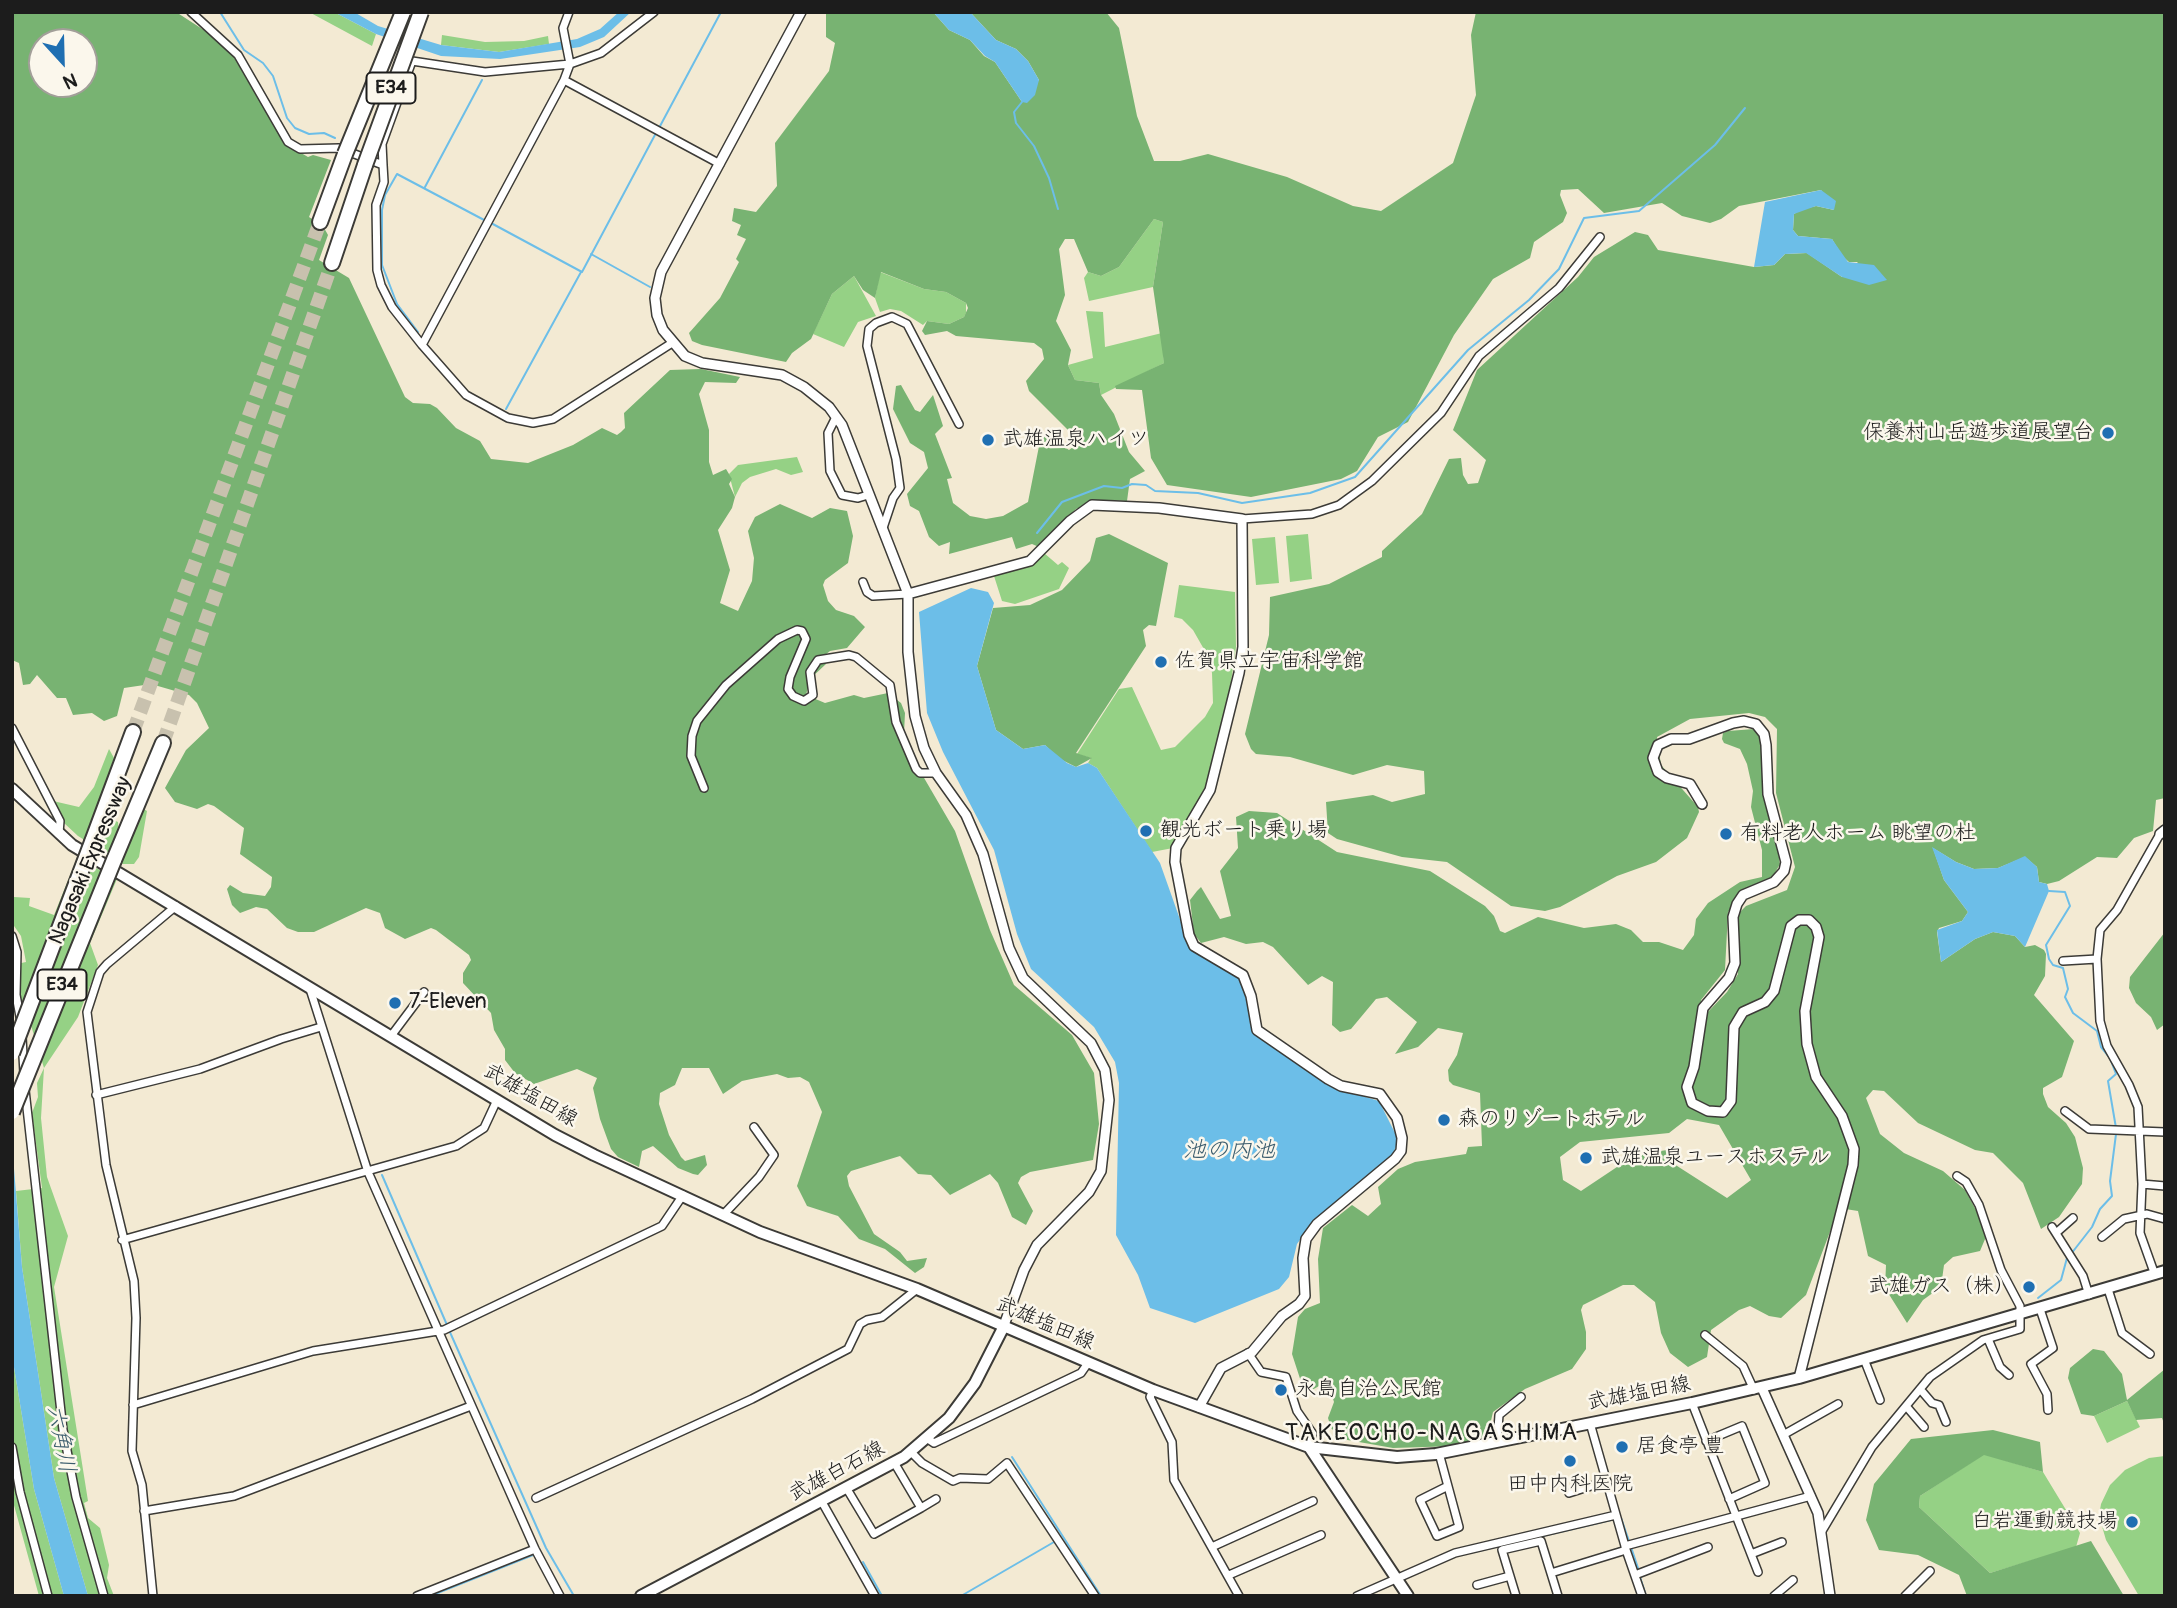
<!DOCTYPE html>
<meta charset="utf-8">
<style>
body{margin:0}
#map{position:relative;width:2177px;height:1608px;overflow:hidden;background:#f3ead3;font-family:Pangolin,sans-serif}
canvas{display:block}
.frame{position:absolute;inset:0;border:14px solid #1c1c1c;pointer-events:none}
.north{position:absolute;left:28px;top:28px;width:70px;height:70px;box-sizing:border-box;background:#fbf7ec;border:2px solid #a29f99;border-radius:50%;rotate:158deg;font-size:19px;font-weight:700;line-height:28px;text-align:center;color:#1c1c1c}
.north::after{content:'';display:block;margin:auto;width:24px;height:32px;background:#1f6fb2;clip-path:polygon(50% 0,100% 100%,50% 72%,0 100%)}
</style>
<div id="map">
<canvas width="2177" height="1608"></canvas>
<div class="frame"></div>
<div class="north">N</div>
</div>
<script>
const ctx = document.querySelector('canvas').getContext('2d');
ctx.lineJoin = 'round';
function paint(path, color) {
  ctx.fillStyle = color;
  ctx.fill(path, 'evenodd');
}
function shape(rows) {
  const path = new Path2D();
  for (const r of rows) {
    path.moveTo(r[0], r[1]);
    for (let i = 2; i < r.length; i += 2) path.lineTo(r[i], r[i + 1]);
  }
  return path;
}
function stroke(path, color, width, dash) {
  ctx.strokeStyle = color;
  ctx.lineWidth = width;
  ctx.lineCap = dash ? 'butt' : 'round';
  ctx.setLineDash(dash || []);
  ctx.stroke(path);
}
function write(font, color, halo, rows, align = 'center') {
  ctx.font = font + ' Pangolin,"Klee One",sans-serif';
  ctx.lineWidth = 5;
  ctx.setLineDash([]);
  ctx.textBaseline = 'middle';
  ctx.strokeStyle = halo;
  ctx.fillStyle = color;
  for (const [text, x, y, turn = 0] of rows) {
    ctx.save();
    ctx.translate(x, y);
    ctx.rotate((+turn || 0) * Math.PI / 180);
    ctx.textAlign = isNaN(turn) ? turn : align;
    if (halo) ctx.strokeText(text, 0, 0);
    ctx.fillText(text, 0, 0);
    ctx.restore();
  }
}
const green = shape([
 [309,12,334,12,376,34,372,46],
 [442,35,485,42,524,41,548,36,549,44,499,52,441,45],
 [1154,219,1163,222,1153,287,1089,301,1084,278,1088,272,1101,276,1119,267],
 [880,272,924,289,946,292,966,303,966,313,964,317,949,324,927,321,923,325,901,311,890,309,880,312,875,298],
 [854,276,876,316,858,322,844,347,813,334,832,294],
 [1086,311,1103,312,1105,347,1162,333,1164,363,1101,395,1099,383,1075,380,1068,365,1093,358],
 [797,457,803,472,791,475,776,469,750,477,742,483,735,497,729,474,738,465],
 [1308,534,1312,579,1290,582,1286,536],
 [1275,537,1279,583,1256,585,1252,539],
 [1044,553,1058,565,1062,562,1069,568,1059,589,1015,604,1002,601,994,576,1027,566],
 [1179,585,1235,592,1236,647,1223,738,1209,789,1173,848,1152,852,1097,768,1088,763,1091,758,1077,754,1119,689,1132,687,1161,750,1175,747,1205,717,1213,703,1212,673,1209,658,1193,630,1182,619,1174,617],
 [109,749,114,758,91,823,94,830,101,831,113,820,118,822,120,844,142,808,147,811,139,857,134,864,123,864,78,836,64,823,53,801,79,807,94,787],
 [77,858,117,879,90,943,98,965,78,1017,44,1068,41,1118,47,1177,68,1236,54,1287,88,1501,84,1503,88,1518,100,1528,109,1565,107,1578,114,1596,88,1596,54,1478,22,1267,16,1191,42,1188,32,1113,38,1097,37,1083,44,1068,26,1009,12,1010,12,965,26,962,21,936,12,923,12,893,14,897,30,898,29,906,54,915],
 [12,1355,34,1489,64,1596,39,1596,12,1498],
 [2127,1401,2140,1427,2107,1443,2094,1416],
 [1984,1454,2043,1472,2080,1533,2076,1547,1990,1573,1919,1507,1920,1496],
 [2165,1456,2165,1596,2139,1596,2106,1540,2099,1516,2101,1504,2110,1485,2125,1470,2149,1458]
]);
const forest = shape([
 [12,12,176,12,227,45,284,143,308,157,313,155,331,160,309,217,323,226,328,235,319,260,349,278,405,397,413,403,430,404,437,408,456,428,480,441,491,459,528,463,573,445,602,428,617,435,621,432,625,428,624,413,670,370,701,369,740,377,736,383,705,382,699,394,709,430,709,462,713,475,726,469,732,479,729,484,735,497,732,508,718,530,730,570,720,603,738,611,752,581,754,558,748,531,755,517,780,504,812,518,830,508,847,511,853,536,848,563,825,580,823,585,828,601,836,610,854,616,865,627,847,648,830,651,820,659,826,664,810,679,806,695,825,703,854,695,864,698,888,693,901,703,905,713,904,733,920,771,955,831,990,930,1014,985,1072,1035,1094,1073,1099,1124,1093,1160,1030,1172,1021,1177,1018,1183,1033,1211,1026,1225,1012,1217,998,1183,990,1174,950,1195,931,1175,918,1174,900,1156,851,1171,847,1176,849,1186,874,1234,900,1252,907,1261,927,1258,924,1267,915,1273,885,1249,859,1239,838,1216,807,1206,797,1186,822,1112,809,1082,800,1077,788,1078,777,1074,756,1078,742,1081,723,1094,709,1068,682,1068,675,1085,660,1093,659,1104,669,1135,681,1157,685,1161,705,1155,707,1165,698,1175,693,1174,678,1168,653,1146,642,1151,639,1167,618,1157,611,1149,600,1119,593,1088,597,1078,577,1069,534,1084,515,1073,505,1060,505,1049,494,1030,491,1013,463,983,463,973,471,960,469,955,436,930,431,928,405,939,385,928,380,913,366,908,314,932,298,932,287,928,267,909,256,907,240,913,232,905,227,889,230,885,243,893,265,896,271,887,272,877,240,854,244,828,214,806,208,804,197,809,175,802,165,788,186,750,209,728,197,703,189,695,151,684,124,688,117,716,104,721,92,713,73,715,66,698,57,698,37,675,30,684,23,685,19,663,12,660],
 [42,42,84,42,84,84,42,84],
 [826,12,933,12,949,30,970,40,984,56,995,62,1022,102,1039,80,1028,61,1016,49,996,40,970,12,1106,12,1119,28,1137,116,1154,161,1180,161,1208,154,1287,177,1353,206,1381,211,1453,163,1476,95,1471,35,1476,12,2165,12,2165,798,2156,800,2153,831,2134,838,2117,858,2097,857,2059,881,2047,884,2039,882,2037,867,2025,857,1998,868,1974,869,1956,862,1933,848,1944,880,1968,912,1962,921,1939,928,1937,932,1941,962,1975,939,1993,932,2015,936,2025,947,2035,945,2044,950,2046,954,2045,976,2034,995,2074,1041,2062,1077,2043,1088,2043,1094,2048,1107,2066,1123,2075,1137,2083,1168,2082,1184,2059,1217,2041,1229,2023,1183,1993,1153,1975,1150,1918,1123,1884,1091,1873,1090,1866,1098,1880,1134,1904,1153,1943,1171,1965,1190,1988,1232,1980,1251,1953,1257,1944,1265,1941,1287,1923,1300,1907,1323,1885,1288,1886,1265,1868,1256,1858,1211,1839,1208,1806,1295,1781,1318,1769,1316,1750,1306,1739,1310,1711,1330,1707,1357,1688,1367,1670,1353,1661,1333,1655,1302,1634,1285,1623,1285,1583,1305,1581,1310,1586,1332,1586,1349,1572,1369,1525,1389,1493,1412,1488,1434,1484,1438,1457,1446,1393,1448,1342,1439,1331,1428,1328,1418,1334,1402,1331,1392,1319,1386,1305,1394,1292,1354,1298,1317,1305,1309,1320,1303,1318,1259,1323,1228,1352,1205,1368,1216,1381,1204,1378,1187,1398,1169,1415,1162,1466,1154,1468,1147,1482,1146,1480,1093,1453,1085,1449,1081,1448,1070,1457,1055,1463,1033,1438,1028,1418,1047,1395,1054,1417,1022,1387,997,1376,999,1351,1029,1340,1032,1332,1025,1333,982,1322,976,1308,985,1273,947,1263,942,1246,944,1224,937,1201,943,1194,934,1190,900,1197,891,1201,887,1220,919,1231,916,1220,871,1238,848,1236,817,1249,811,1277,813,1337,852,1430,871,1485,906,1494,916,1500,931,1505,933,1538,917,1584,928,1616,924,1631,930,1643,942,1659,942,1683,950,1694,935,1696,919,1708,903,1740,882,1762,877,1762,850,1751,807,1753,791,1747,764,1740,749,1724,743,1722,739,1723,733,1728,731,1754,729,1758,732,1761,742,1780,864,1772,878,1739,900,1728,912,1725,970,1701,1000,1704,1016,1727,992,1738,974,1738,914,1746,906,1787,890,1795,867,1776,793,1777,729,1765,717,1749,713,1690,719,1657,737,1661,765,1698,807,1699,812,1687,838,1656,862,1617,876,1560,907,1545,911,1511,906,1447,862,1402,857,1337,839,1328,833,1326,802,1373,795,1392,802,1425,794,1424,771,1387,765,1353,775,1290,757,1256,754,1251,749,1245,734,1269,635,1270,597,1329,584,1382,557,1382,551,1422,514,1449,459,1461,458,1463,475,1468,484,1478,483,1486,460,1453,430,1477,370,1578,277,1594,257,1635,232,1648,235,1658,250,1754,267,1774,265,1785,254,1807,253,1842,277,1858,262,1849,262,1842,256,1832,239,1798,236,1793,230,1794,214,1800,210,1816,206,1834,210,1821,190,1739,206,1721,219,1710,223,1682,216,1662,203,1604,213,1578,189,1561,190,1560,195,1567,213,1563,222,1534,242,1530,258,1493,279,1454,335,1408,422,1378,437,1357,471,1341,479,1251,497,1167,485,1151,458,1142,390,1116,389,1115,386,1164,363,1153,287,1163,222,1154,219,1119,267,1101,276,1088,272,1074,239,1065,239,1059,249,1065,295,1056,321,1071,350,1068,365,1075,380,1099,383,1101,395,1114,414,1129,452,1145,471,1130,479,1127,501,1102,500,1076,509,1039,547,1032,544,1016,549,1012,537,949,554,950,542,939,546,929,537,919,511,910,506,907,494,928,468,924,452,910,443,893,409,896,386,901,385,915,410,920,412,933,395,943,426,935,434,952,478,947,479,953,503,970,516,986,519,1003,516,1028,502,1041,436,1045,433,1069,450,1080,442,1029,391,1026,381,1044,359,1042,349,1034,343,956,336,947,331,925,335,922,331,927,321,949,324,964,317,968,308,966,303,946,292,924,289,881,272,875,298,863,290,854,276,832,294,811,339,792,353,786,362,702,345,692,341,689,333,720,298,739,262,736,259,746,239,737,235,741,225,732,221,734,208,756,212,777,186,775,143,829,71,835,43,826,37],
 [1687,1119,1719,1125,1751,1180,1727,1198,1674,1164,1667,1150,1635,1155,1581,1191,1563,1180,1560,1157,1580,1142,1669,1133],
 [1109,534,1168,563,1156,626,1149,625,1143,630,1146,646,1076,753,1092,758,1076,767,1058,758,1045,745,1023,749,996,730,977,666,993,608,1030,605,1062,590,1090,561,1096,538],
 [2165,932,2165,1024,2157,1030,2151,1017,2136,1003,2129,988,2130,977],
 [2093,1349,2104,1351,2122,1374,2127,1400,2165,1369,2165,1426,2162,1418,2136,1420,2127,1401,2094,1416,2081,1414,2068,1378,2070,1368],
 [1993,1430,2040,1442,2043,1472,1984,1455,1920,1496,1919,1507,1990,1573,2091,1541,2124,1596,1967,1596,1959,1575,1918,1555,1879,1550,1866,1520,1874,1484,1911,1439]
]);
const water = shape([
 [334,12,354,12,378,26,441,45,499,52,577,39,600,29,619,12,631,12,604,37,580,47,500,59,441,56,376,34],
 [933,12,970,12,996,40,1016,49,1028,61,1039,80,1035,95,1027,103,1022,102,995,62,985,56,970,40,949,30],
 [1821,190,1836,201,1834,210,1816,206,1794,214,1793,230,1798,236,1832,239,1848,262,1874,265,1887,280,1869,285,1842,277,1806,253,1785,254,1774,265,1754,267,1765,202],
 [971,588,988,592,994,603,977,666,996,730,1023,749,1045,745,1067,763,1076,767,1088,763,1097,768,1160,863,1188,942,1203,957,1237,972,1241,979,1254,1032,1332,1087,1379,1101,1399,1141,1390,1159,1307,1230,1297,1244,1289,1277,1279,1289,1195,1323,1150,1308,1138,1275,1116,1235,1119,1083,1115,1062,1094,1027,1031,969,1017,934,994,850,943,752,927,713,919,612],
 [1932,847,1956,862,1974,869,1998,868,2025,856,2037,867,2039,882,2047,884,2049,891,2025,947,2015,936,1993,932,1975,939,1941,962,1937,930,1962,921,1968,912,1944,880],
 [12,1144,22,1267,54,1478,88,1596,64,1596,34,1489,12,1355]
]);
const stream = shape([
 [220,12,244,50,263,63,273,76,287,118,295,128,309,134,324,133,335,138],
 [1022,102,1014,112,1016,123,1034,146,1049,178,1058,209],
 [659,128,721,12],
 [425,187,482,80],
 [491,223,582,272,656,133],
 [591,254,650,287],
 [418,332,397,304,382,265,382,210,385,195,397,174,486,221],
 [506,409,581,272],
 [1037,533,1062,502,1104,486,1122,488,1132,484,1146,485,1155,491,1198,493,1242,503,1310,493,1355,477,1468,350,1529,300,1559,269,1584,218,1639,211,1715,145,1745,108],
 [2049,891,2065,892,2070,906,2046,945,2049,959,2053,965,2063,968,2068,989,2065,997,2073,1013,2097,1031,2101,1047,2110,1058,2116,1074,2108,1081,2116,1128],
 [382,1175,447,1325],
 [2071,1254,2092,1227,2100,1209,2112,1196,2110,1181,2116,1134],
 [2038,1298,2061,1280,2067,1258],
 [449,1330,546,1548,574,1596],
 [1012,1457,1101,1596],
 [1621,1518,1629,1541],
 [1631,1547,1639,1571],
 [1474,1552,1615,1519],
 [863,1562,882,1596],
 [1640,1577,1646,1596],
 [430,1596,533,1555],
 [961,1596,1054,1542]
]);
const motorwayTunnel = shape([
 [133,732,320,222],
 [163,743,332,263]
]);
const minor = shape([
 [191,12,238,55,288,142,300,149,339,148,383,165,384,182,376,205,377,270,381,285,392,307,422,345,466,395,508,418,533,423,553,419,672,343],
 [564,80,720,164],
 [383,165,382,144,412,61,485,72,570,64,601,53,654,12],
 [422,345,564,80,570,64,563,28,569,12],
 [836,417,828,433,830,471,842,495,858,498,868,495],
 [1242,519,1312,514,1339,505,1372,481,1441,413,1479,356,1559,288,1600,237],
 [883,528,893,498,900,488,896,459,867,346,869,329,876,323,892,317,907,324,959,424],
 [863,582,867,592,873,596,908,594],
 [12,728,60,821,59,833],
 [704,788,691,756,692,736,697,721,726,685,778,639,797,630,802,631,806,639,790,677,788,689,793,696,804,701,813,695,810,672,818,660,849,655,856,657,890,685,896,722,916,769,920,773,936,773],
 [12,936,17,952,16,995,21,1022],
 [2063,961,2097,959],
 [310,989,368,1172,535,1549,560,1596],
 [391,1036,424,992],
 [22,1037,24,1074],
 [25,1090,63,1430,76,1497,104,1596],
 [96,1095,200,1069,281,1039,321,1027],
 [2065,1111,2089,1129,2165,1132],
 [2142,1184,2165,1186],
 [724,1214,759,1177,774,1155,754,1127],
 [2052,1227,2083,1276,2089,1295],
 [2056,1233,2073,1218],
 [2102,1237,2124,1219,2147,1214,2165,1219],
 [122,1240,456,1146,484,1128,497,1100],
 [2155,1275,2140,1233,2142,1184,2138,1107,2129,1085,2107,1046,2100,1021,2097,959,2100,930,2117,910,2160,834],
 [2108,1289,2122,1333,2150,1354],
 [2040,1309,2053,1348,2031,1364,2047,1394,2048,1410],
 [1705,1335,1743,1366,1754,1390],
 [1988,1339,2000,1367,2009,1375],
 [1248,1353,1261,1372,1286,1377,1297,1411,1313,1434,1309,1447],
 [1864,1359,1880,1400],
 [1920,1389,1932,1403,1939,1405,1946,1422],
 [1153,1390,1150,1397,1172,1442,1174,1480,1239,1596],
 [1692,1403,1758,1572],
 [133,1405,313,1351,444,1330,662,1226,683,1195],
 [1906,1406,1924,1427],
 [1590,1423,1625,1546,1811,1496],
 [1783,1435,1838,1404],
 [928,1439,934,1443,1081,1373,1088,1363],
 [1706,1441,1742,1426,1765,1483,1729,1499],
 [1497,1442,1499,1415,1521,1397],
 [12,1447,20,1492,48,1596],
 [911,1452,922,1463,953,1481,960,1478,988,1479,1007,1463,1095,1596],
 [1439,1453,1459,1527,1437,1536,1420,1500,1446,1487],
 [847,1489,874,1534,921,1508,895,1464],
 [1569,1493,1607,1481],
 [536,1498,752,1399,848,1349,860,1324,867,1320,882,1317,917,1289],
 [822,1502,875,1596],
 [921,1508,936,1499],
 [144,1511,234,1496,471,1406],
 [1822,1531,1872,1447,1930,1377,1983,1340,2020,1329,2020,1306,2001,1270,1979,1205,1966,1182,1957,1176],
 [1214,1546,1313,1501],
 [1625,1547,1642,1596],
 [1751,1554,1782,1542],
 [1551,1573,1626,1550],
 [1229,1575,1321,1535],
 [1635,1575,1708,1547],
 [1477,1585,1510,1576],
 [153,1596,142,1485,132,1451,136,1318,134,1281,106,1165,87,1012,100,972,107,964,176,906],
 [417,1596,535,1549],
 [1357,1596,1455,1553,1616,1515],
 [1516,1596,1502,1550,1541,1541,1558,1596],
 [1774,1596,1793,1580],
 [1905,1596,1930,1571]
]);
const tertiary = shape([
 [801,12,661,272,655,298,657,315,663,330,685,356,702,363,782,375,804,387,829,407,842,425,908,594,908,652,915,716,924,748,936,773,966,815,983,854,1009,948,1023,978,1091,1043,1105,1070,1109,1100,1101,1171,1089,1192,1037,1245,1024,1270,1003,1328],
 [908,594,1030,561,1070,521,1092,505,1159,508,1242,519,1243,647,1239,673,1210,790,1176,848,1175,862,1189,935,1194,946,1243,975,1251,996,1257,1030,1328,1079,1341,1086,1380,1094,1397,1118,1402,1138,1401,1151,1395,1159,1317,1224,1306,1239,1303,1258,1305,1296,1299,1304,1282,1316,1252,1352,1221,1368,1199,1407],
 [1702,804,1690,784,1667,778,1658,772,1653,758,1658,745,1671,739,1689,739,1733,723,1744,721,1756,724,1764,734,1766,745,1768,794,1786,862,1784,871,1774,882,1743,895,1737,904,1733,917,1735,963,1729,978,1703,1008,1694,1067,1687,1087,1692,1103,1708,1111,1723,1112,1731,1101,1734,1027,1743,1012,1765,1002,1774,991,1791,926,1799,920,1809,920,1816,927,1819,937,1805,1011,1807,1044,1816,1077,1842,1116,1854,1149,1853,1165,1799,1378],
 [2160,834,2165,830],
 [1762,1388,1818,1513,1830,1596]
]);
const secondary = shape([
 [12,789,72,845,555,1135,594,1155,760,1232,917,1289,1153,1390,1309,1447,1397,1457,1436,1454,1692,1403,1799,1378,2165,1271],
 [1309,1447,1408,1596],
 [641,1596,904,1457,949,1418,975,1383,1003,1328]
]);
const motorway = shape([
 [320,222,345,154],
 [332,263,365,165],
 [92,842,133,732],
 [114,860,163,743]
]);
const motorwayBridge = shape([
 [345,154,403,12],
 [365,165,421,12],
 [12,1053,92,842],
 [12,1112,114,860]
]);
const markers = [
 [2108,433,7,"#1f6fb2"],
 [988,440,7,"#1f6fb2"],
 [1161,662,7,"#1f6fb2"],
 [1146,831,7,"#1f6fb2"],
 [1726,834,7,"#1f6fb2"],
 [395,1003,7,"#1f6fb2"],
 [1444,1120,7,"#1f6fb2"],
 [1586,1158,7,"#1f6fb2"],
 [2029,1287,7,"#1f6fb2"],
 [1281,1390,7,"#1f6fb2"],
 [1622,1447,7,"#1f6fb2"],
 [1570,1461,7,"#1f6fb2"],
 [2132,1522,7,"#1f6fb2"]
];
const shields = [
 [391,88,49],
 [62,985,49]
];
const shieldNames = [
 ["E34",391,88],
 ["E34",62,985]
];
const poiNames = [
 ["保養村山岳遊歩道展望台",2094,433,"right"],
 ["武雄温泉ハイツ",1002,440],
 ["佐賀県立宇宙科学館",1175,662],
 ["観光ボート乗り場",1160,831],
 ["有料老人ホーム 眺望の杜",1740,834],
 ["7-Eleven",409,1003],
 ["森のリゾートホテル",1458,1120],
 ["武雄温泉ユースホステル",1600,1158],
 ["武雄ガス（株）",2015,1287,"right"],
 ["永島自治公民館",1295,1390],
 ["居食亭 豊",1636,1447],
 ["田中内科医院",1570,1485,"center"],
 ["白岩運動競技場",2118,1522,"right"]
];
const streetNames = [
 ["Nagasaki Expressway",91,861,-67],
 ["武雄塩田線",530,1096,30],
 ["武雄塩田線",1045,1324,23],
 ["武雄塩田線",1639,1394,-11],
 ["武雄白石線",837,1472,-28]
];
const waterNames = [
 ["池の内池",1229,1151],
 ["六角川",60,1439,79]
];
const quarterNames = [
 ["TAKEOCHO-NAGASHIMA",1432,1434]
];
paint(green, '#95d185');
paint(forest, '#78b372');
paint(water, '#6cbee8');
stroke(stream, '#6cbee8', 2);
stroke(motorwayTunnel, '#c8c1ae', 14, [14, 7]);
stroke(minor, '#3c3b37', 10);
stroke(tertiary, '#3c3b37', 12);
stroke(secondary, '#3c3b37', 14);
stroke(motorway, '#3c3b37', 18);
stroke(minor, '#fff', 7);
stroke(tertiary, '#fff', 9);
stroke(secondary, '#fff', 10);
stroke(motorway, '#fff', 14);
stroke(motorwayBridge, '#3c3b37', 18, []);
stroke(motorwayBridge, '#fff', 14);
for (const [x, y, r, color] of markers) {
  const dot = new Path2D();
  dot.arc(x, y, r, 0, 2 * Math.PI);
  ctx.fillStyle = color;
  ctx.fill(dot);
  stroke(dot, '#fbf7ec', 2.5);
}
for (const [x, y, w] of shields) {
  const box = new Path2D();
  box.roundRect(x - w / 2, y - 15.5, w, 31, 5);
  ctx.fillStyle = '#fbf7ec';
  ctx.fill(box);
  stroke(box, '#1c1c1c', 2);
}
write('bold 19px', '#1c1c1c', null, shieldNames);
write('21px', '#1c1c1c', '#fbf7ec', poiNames, 'left');
write('21px', '#1c1c1c', '#fbf7ec', streetNames);
write('italic 23px', '#3c5d6e', '#fbf7ec', waterNames);
ctx.letterSpacing = '2px';
write('24px', '#1c1c1c', '#fbf7ec', quarterNames);
ctx.letterSpacing = '0px';
</script>
